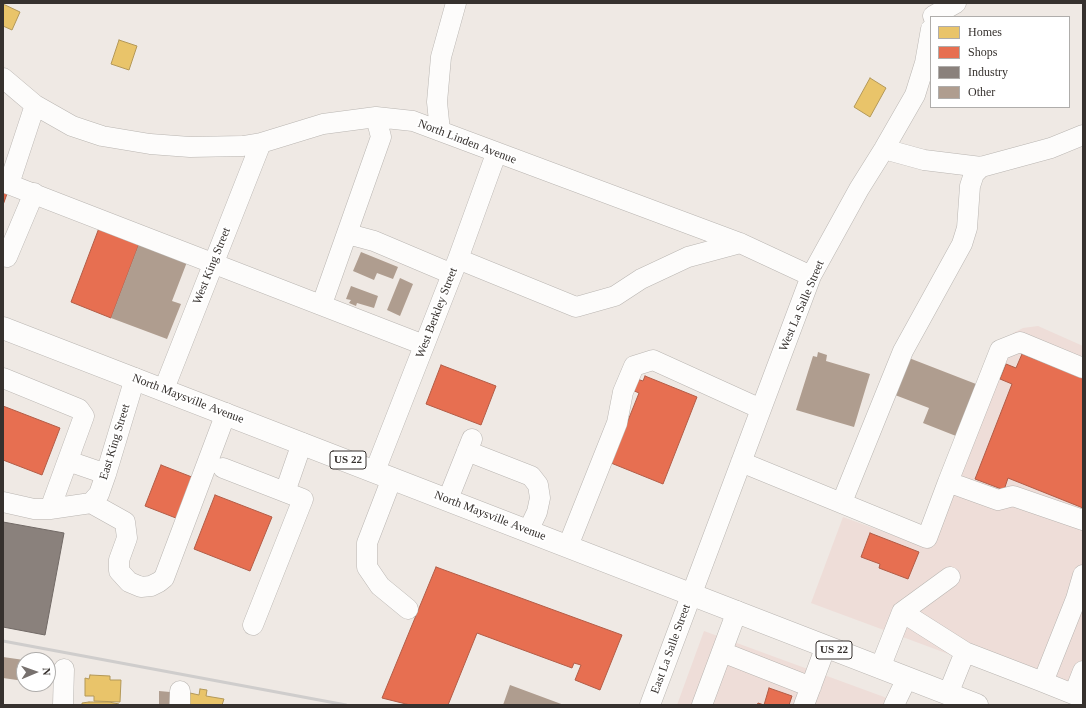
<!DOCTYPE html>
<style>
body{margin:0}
#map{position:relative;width:1086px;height:708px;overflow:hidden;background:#efe9e4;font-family:Georgia,serif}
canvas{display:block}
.frame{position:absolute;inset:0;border:4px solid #36312e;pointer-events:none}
.legend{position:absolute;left:930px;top:16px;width:140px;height:92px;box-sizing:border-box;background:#fff;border:1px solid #afadab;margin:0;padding:5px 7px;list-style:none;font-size:12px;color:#36312e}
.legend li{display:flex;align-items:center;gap:8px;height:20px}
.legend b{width:20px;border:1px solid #afadab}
.north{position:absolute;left:16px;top:652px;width:40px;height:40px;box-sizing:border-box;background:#fff;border:1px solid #afadab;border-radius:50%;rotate:88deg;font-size:11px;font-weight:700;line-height:16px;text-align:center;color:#36312e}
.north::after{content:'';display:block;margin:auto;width:14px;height:18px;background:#77716e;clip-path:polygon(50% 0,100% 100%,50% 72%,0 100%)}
</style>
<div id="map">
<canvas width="1086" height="708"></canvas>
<div class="frame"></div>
<ul class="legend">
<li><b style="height:11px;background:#e9c46a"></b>Homes</li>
<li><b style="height:11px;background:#e76f51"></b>Shops</li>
<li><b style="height:11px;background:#8a817c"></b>Industry</li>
<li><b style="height:11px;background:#af9d8f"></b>Other</li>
</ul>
<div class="north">N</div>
</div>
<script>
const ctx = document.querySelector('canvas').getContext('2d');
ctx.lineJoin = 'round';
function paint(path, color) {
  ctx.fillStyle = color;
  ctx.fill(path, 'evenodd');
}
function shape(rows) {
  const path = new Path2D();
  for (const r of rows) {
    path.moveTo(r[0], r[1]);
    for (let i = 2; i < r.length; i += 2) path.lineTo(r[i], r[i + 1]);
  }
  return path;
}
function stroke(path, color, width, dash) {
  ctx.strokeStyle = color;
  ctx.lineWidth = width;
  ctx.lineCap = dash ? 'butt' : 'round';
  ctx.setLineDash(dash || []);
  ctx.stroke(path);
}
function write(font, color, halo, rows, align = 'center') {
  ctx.font = font + ' Georgia,serif';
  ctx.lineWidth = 4;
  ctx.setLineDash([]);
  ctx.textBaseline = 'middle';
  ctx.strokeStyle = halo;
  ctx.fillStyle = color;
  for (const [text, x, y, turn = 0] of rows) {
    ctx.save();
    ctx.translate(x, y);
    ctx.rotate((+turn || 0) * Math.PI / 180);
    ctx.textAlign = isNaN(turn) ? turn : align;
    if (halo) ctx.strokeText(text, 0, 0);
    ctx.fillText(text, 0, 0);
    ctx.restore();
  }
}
const commercial = shape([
 [1038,326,1083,346,1083,658,1067,698,811,603,843,517,928,548,1013,333,1023,328],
 [704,631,906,705,677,705]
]);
const homes = shape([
 [3,4,20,12,12,30,3,26,3,4],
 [119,40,137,46,129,70,111,64,119,40],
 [870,78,886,88,870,117,854,107,870,78],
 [90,675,110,676,110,680,121,680,120,702,94,701,94,696,85,696,85,678,89,679,90,675],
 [200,689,207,690,206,696,224,699,222,705,188,705,190,693,199,695,200,689],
 [89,702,109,702,119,704,119,705,82,705,82,703,89,702]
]);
const shops = shape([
 [3,189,8,191,3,205,3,189],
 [99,228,139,244,111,318,71,302,99,228],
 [1022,354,1083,378,1083,508,1008,478,1004,490,975,479,1012,384,1000,379,1006,364,1016,368,1022,354],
 [441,365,496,386,481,425,426,404,441,365],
 [645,376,697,397,663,484,611,463,639,393,630,389,634,378,643,381,645,376],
 [3,406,60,428,42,475,3,460,3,406],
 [161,465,197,479,181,520,145,506,161,465],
 [215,495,272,517,250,571,194,549,215,495],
 [870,533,919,552,908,579,879,568,880,564,861,557,870,533],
 [436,567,622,635,600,690,575,680,581,665,574,663,572,668,477,633,448,705,410,705,382,698,436,567],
 [769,688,792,696,789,705,757,705,758,703,764,705,769,688]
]);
const industry = shape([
 [3,522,64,533,45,635,3,627,3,522]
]);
const building = shape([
 [139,244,187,262,172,301,181,304,167,339,111,318],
 [361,252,398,267,393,279,377,273,374,280,353,271],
 [400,278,413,284,400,316,387,310],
 [351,286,378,296,374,308,357,303,356,306,349,303,351,300,346,299],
 [818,352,827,355,826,361,870,374,854,427,796,410,813,356,817,357],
 [909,358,976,384,956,436,923,423,929,408,895,395],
 [3,657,24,660,24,681,3,678],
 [510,685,564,705,503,705],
 [159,691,170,692,169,705,159,705]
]);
const minor = shape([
 [933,16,956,3],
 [3,78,35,105,72,126,102,136,150,144,190,147,243,146,261,143,323,124,376,117,413,121,740,243,811,276],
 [440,131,437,102,441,57,456,3],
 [884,149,924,160,981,167,1051,148,1083,135],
 [3,182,424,345],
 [9,184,35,105],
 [348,234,374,241,452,274],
 [3,255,7,257,34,193],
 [458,259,576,307,615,296,641,279,688,257,740,243],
 [322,304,381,137,376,117],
 [3,378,79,409,84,416,50,509],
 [164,389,261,143],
 [467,451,531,476,538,485,540,498,537,512,528,531],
 [68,461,106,474],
 [741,462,927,538,948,482,998,500,1013,496,1083,520],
 [223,468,303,499,253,625],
 [375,471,458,259,496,154],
 [392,478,367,543,367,567,380,586,408,609],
 [948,482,1000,350,1020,342,1083,368],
 [285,492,302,443],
 [448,499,472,439],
 [3,502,34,509,50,509,91,503],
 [842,502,903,351,962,244,967,228,970,186,974,174,981,167],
 [91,503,125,522,127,538,119,560,119,571,129,582,141,587,151,586,159,582,164,578,226,413],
 [91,503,99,494,106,474,135,378],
 [568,546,617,423,623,392,634,366,653,360,761,409],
 [902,612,950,577],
 [722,652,811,687],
 [880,668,902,612,965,652],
 [1043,682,1083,698],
 [948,694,965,652,1043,682,1076,599,1083,575],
 [1074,694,1083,671],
 [63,705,64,669],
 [180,705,180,691],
 [650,705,811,276,859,189,884,149,915,95,925,63,931,29],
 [702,705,737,611],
 [804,705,826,646],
 [894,705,907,678]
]);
const major = shape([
 [3,328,977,705]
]);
const rail = shape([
 [3,641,346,705]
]);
const shields = [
 [348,460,36],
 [834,650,36]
];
const shieldNames = [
 ["US 22",348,460],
 ["US 22",834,650]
];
const streetNames = [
 ["North Linden Avenue",467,142,21],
 ["West King Street",212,266,-68],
 ["West La Salle Street",802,306,-67],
 ["West Berkley Street",437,313,-69],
 ["North Maysville Avenue",188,399,21],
 ["East King Street",115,442,-73],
 ["North Maysville Avenue",490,516,21],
 ["East La Salle Street",671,649,-70]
];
paint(commercial, '#eeddd8');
paint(homes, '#e9c46a');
stroke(homes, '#b39858', 1);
paint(shops, '#e76f51');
stroke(shops, '#b25c46', 1);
paint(industry, '#8a817c');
stroke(industry, '#716965', 1);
paint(building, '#af9d8f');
stroke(minor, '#b9b5b1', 21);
stroke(major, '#b9b5b1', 23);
stroke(minor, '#fdfcfb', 20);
stroke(major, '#fdfcfb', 22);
stroke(rail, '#cfcdcc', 3);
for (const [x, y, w] of shields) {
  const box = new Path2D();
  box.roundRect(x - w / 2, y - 9, w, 18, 3);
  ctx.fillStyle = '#fff';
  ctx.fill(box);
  stroke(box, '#36312e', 1);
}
write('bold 11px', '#36312e', null, shieldNames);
write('12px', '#36312e', '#fff', streetNames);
</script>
